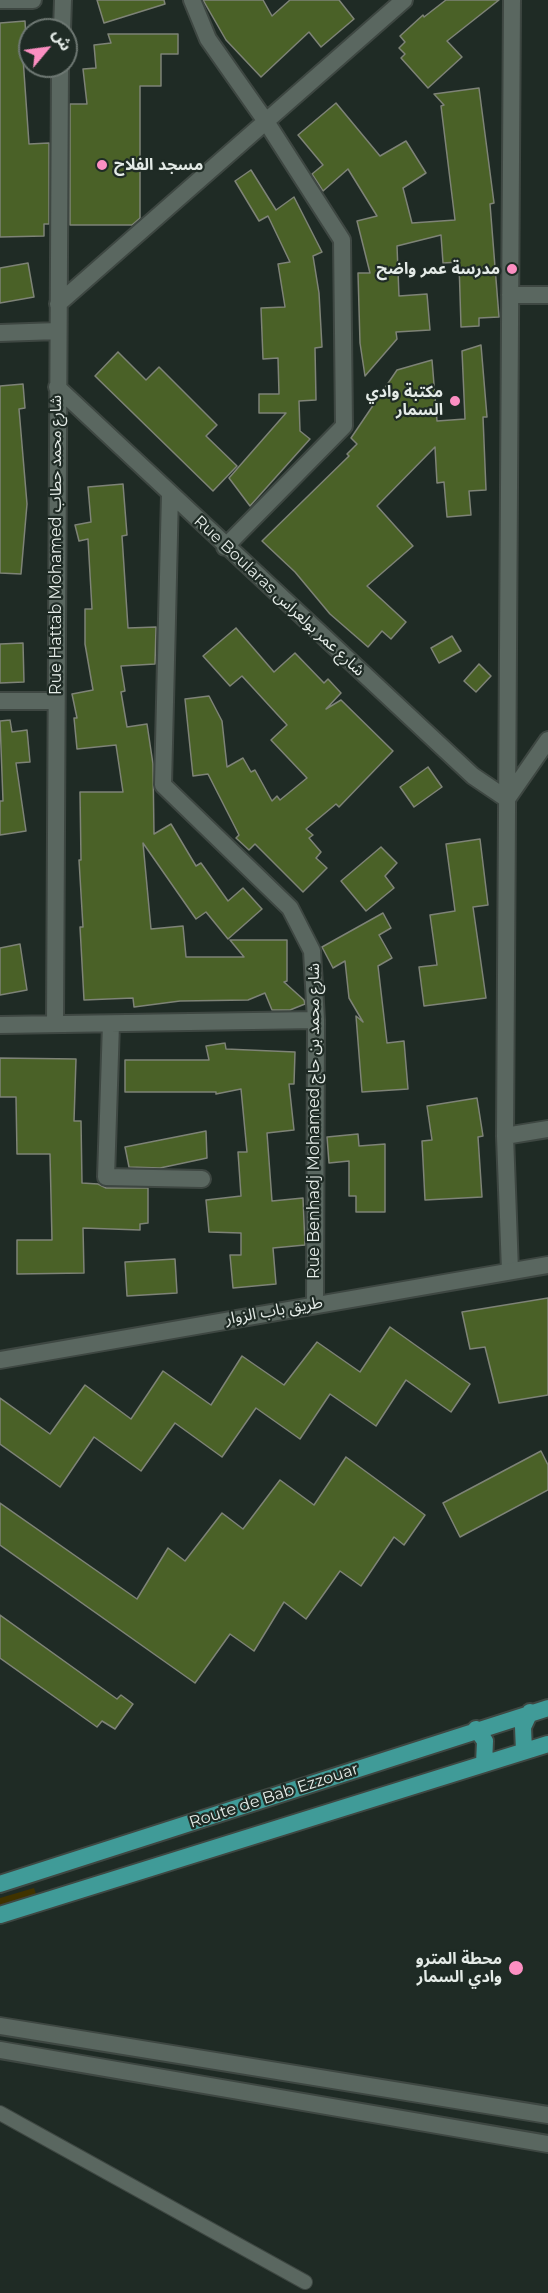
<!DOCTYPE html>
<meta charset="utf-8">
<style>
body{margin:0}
#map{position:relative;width:548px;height:2293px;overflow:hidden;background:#1f2b25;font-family:Montserrat,"Noto Sans Arabic",sans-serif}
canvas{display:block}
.north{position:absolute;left:18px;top:18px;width:60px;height:60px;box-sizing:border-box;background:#1f2b25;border:2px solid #6e7873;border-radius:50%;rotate:61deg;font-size:16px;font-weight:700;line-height:24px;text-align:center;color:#e4ebe7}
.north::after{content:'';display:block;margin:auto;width:21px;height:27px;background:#fc8fc2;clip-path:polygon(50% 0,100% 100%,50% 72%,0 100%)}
</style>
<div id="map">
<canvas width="548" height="2293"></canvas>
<div class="north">ش</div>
</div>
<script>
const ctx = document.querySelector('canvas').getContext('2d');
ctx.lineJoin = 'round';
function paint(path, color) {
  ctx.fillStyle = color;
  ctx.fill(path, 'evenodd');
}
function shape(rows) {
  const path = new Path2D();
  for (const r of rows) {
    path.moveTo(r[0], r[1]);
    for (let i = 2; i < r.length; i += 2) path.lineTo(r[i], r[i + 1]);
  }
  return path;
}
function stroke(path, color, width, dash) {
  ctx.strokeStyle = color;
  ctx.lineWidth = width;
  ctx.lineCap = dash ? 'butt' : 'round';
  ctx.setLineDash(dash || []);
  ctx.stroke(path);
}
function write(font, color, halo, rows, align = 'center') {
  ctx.font = font + ' Montserrat,"Noto Sans Arabic",sans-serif';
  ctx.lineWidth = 4.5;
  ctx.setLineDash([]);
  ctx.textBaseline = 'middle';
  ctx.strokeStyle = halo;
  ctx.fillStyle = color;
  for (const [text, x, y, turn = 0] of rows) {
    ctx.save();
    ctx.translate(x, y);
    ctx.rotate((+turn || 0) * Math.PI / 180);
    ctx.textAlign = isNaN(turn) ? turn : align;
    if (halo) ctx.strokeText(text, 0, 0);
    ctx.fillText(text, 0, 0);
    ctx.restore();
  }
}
const green = shape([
 [34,1888,36,1894,0,1906,0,1898]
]);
const building = shape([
 [97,0,164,0,165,4,104,23,97,0],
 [203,0,263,0,272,16,290,0,339,0,354,19,321,47,309,32,261,77,226,40,203,0],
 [446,0,499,0,447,41,462,57,428,88,401,58,405,54,399,48,405,42,400,36,423,15,424,17,446,0],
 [25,21,27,57,23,58,29,144,49,143,49,224,44,224,44,236,0,237,0,23,25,21],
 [108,34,178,34,178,54,161,54,161,86,140,86,140,218,132,225,70,225,70,104,87,104,83,69,96,68,94,45,111,43,108,34],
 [479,88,494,203,490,204,499,317,479,318,479,326,461,327,459,262,443,263,441,235,397,246,399,296,427,294,430,330,396,332,397,339,365,376,360,343,358,273,370,273,357,221,377,216,348,169,323,191,312,174,323,165,298,135,336,103,380,156,406,141,426,173,403,188,412,223,455,220,441,106,444,105,434,94,479,88],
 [251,170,276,210,294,197,322,252,313,256,319,293,322,347,315,348,316,400,299,401,300,431,310,439,250,506,229,478,286,413,259,413,259,394,279,394,278,358,263,359,261,308,285,307,278,264,290,262,268,216,259,221,235,181,251,170],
 [28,263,34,297,0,303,0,268,28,263],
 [481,345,487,417,483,417,486,490,469,491,471,515,447,517,444,482,437,483,435,447,377,506,413,546,367,586,406,622,391,639,382,631,368,647,330,614,295,572,262,541,349,456,347,454,357,444,351,438,397,370,432,360,437,421,465,419,462,351,481,345],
 [118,352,146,380,159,367,217,425,206,436,237,466,213,491,95,376,118,352],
 [23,384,25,408,19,409,27,504,21,574,0,573,0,386,23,384],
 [123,484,127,535,122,536,128,628,156,627,155,664,121,666,125,691,121,692,127,727,147,724,153,764,154,834,171,824,196,866,201,863,228,901,243,888,262,909,228,939,206,912,196,919,143,843,151,929,183,926,186,957,244,957,230,940,287,940,287,981,284,982,304,1000,305,1004,290,1010,272,1010,265,993,248,1000,180,1001,134,1007,133,998,84,1000,80,927,83,927,79,860,81,860,80,792,123,792,116,745,77,749,74,718,77,718,72,694,93,690,85,644,85,609,92,609,88,539,79,541,75,525,91,522,88,487,123,484],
 [236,628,274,672,295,653,324,683,328,679,341,693,326,709,341,700,393,751,339,807,336,804,306,829,313,835,309,838,321,852,316,858,327,868,303,892,255,844,249,850,236,838,239,835,208,774,193,776,185,699,209,696,222,721,227,767,243,758,251,772,255,770,272,801,277,796,280,800,307,778,271,740,287,725,242,676,230,686,203,656,236,628],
 [452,636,461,651,439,663,431,648,452,636],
 [23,643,24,682,0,683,0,644,23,643],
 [479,664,491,676,476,692,464,681,479,664],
 [10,720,12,732,27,730,30,762,16,763,26,831,0,835,0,801,3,801,0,721,10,720],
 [428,767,442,787,414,807,400,787,428,767],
 [480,839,488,905,473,907,486,998,424,1006,419,967,437,965,430,915,455,911,446,844,480,839],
 [381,847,397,863,385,876,394,888,366,911,341,881,381,847],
 [383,913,391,928,379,935,392,958,378,966,387,1043,404,1041,408,1089,362,1092,356,1016,363,1022,349,998,345,961,333,968,322,947,383,913],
 [20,944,27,990,0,995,0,948,20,944],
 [225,1043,226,1049,295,1052,294,1084,289,1084,294,1130,267,1133,272,1201,303,1198,305,1245,273,1248,276,1284,233,1288,230,1255,241,1255,241,1233,209,1232,206,1200,241,1196,238,1152,247,1152,241,1089,216,1094,216,1092,125,1092,125,1060,209,1060,206,1046,225,1043],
 [0,1058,76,1059,74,1121,81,1121,82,1183,98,1184,106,1188,148,1188,148,1223,140,1224,140,1230,83,1228,84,1273,17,1274,17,1240,52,1240,50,1154,17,1154,16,1097,0,1097,0,1058],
 [477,1098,483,1136,478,1137,482,1197,425,1200,422,1141,432,1140,427,1106,477,1098],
 [206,1131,207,1158,160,1168,129,1167,125,1147,206,1131],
 [358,1134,359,1146,385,1144,385,1212,356,1212,356,1196,349,1196,349,1161,329,1163,327,1137,358,1134],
 [175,1259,177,1293,127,1296,125,1262,175,1259],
 [548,1298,548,1395,499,1403,485,1347,470,1349,462,1312,548,1298],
 [390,1327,470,1384,451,1412,406,1380,376,1426,330,1394,300,1439,256,1408,222,1457,175,1423,141,1471,94,1437,60,1487,0,1444,0,1398,50,1434,85,1385,131,1419,163,1371,211,1405,242,1356,284,1385,317,1342,360,1372,390,1327],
 [541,1451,548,1465,548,1490,460,1537,443,1503,541,1451],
 [346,1457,425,1515,404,1545,394,1537,361,1586,340,1571,306,1619,284,1602,254,1651,230,1634,195,1683,0,1545,0,1503,137,1599,168,1548,185,1561,222,1513,243,1529,280,1480,314,1505,346,1457],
 [0,1615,117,1699,121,1695,133,1704,115,1729,102,1721,97,1727,0,1658,0,1615]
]);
const service = shape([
 [0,2113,305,2282]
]);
const minor = shape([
 [0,0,33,0],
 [192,0,208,39,267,123,342,240,344,426,225,547],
 [62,30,63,0],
 [510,295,548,295],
 [58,304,404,0],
 [0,333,58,331],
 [57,387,473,776,507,799,548,740],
 [170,494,163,785,290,908,312,951,316,1020,315,1303],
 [0,701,55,701],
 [55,1024,60,66],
 [111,1024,106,1177,202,1179],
 [0,1025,316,1020],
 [505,1136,548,1129],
 [510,1271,505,1136,512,0]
]);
const tertiary = shape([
 [0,1360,548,1265]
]);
const secondary = shape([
 [0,2026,548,2115],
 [0,2050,548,2144]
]);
const primary = shape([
 [476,1729,485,1741,484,1764],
 [524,1751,523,1727,530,1712],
 [0,1884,548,1708],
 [0,1915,548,1744]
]);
const markers = [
 [102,165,6,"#fc8fc2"],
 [512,269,6,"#fc8fc2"],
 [455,401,6,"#fc8fc2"],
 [516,1968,8,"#fc8fc2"]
];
const poiNames = [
 ["مسجد الفلاح",114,165,"left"],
 ["مدرسة عمر واضح",500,269],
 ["مكتبة وادي",443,392],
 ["السمار",443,410],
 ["محطة المترو",502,1959],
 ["وادي السمار",502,1977]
];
const streetNames = [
 ["Rue Hattab Mohamed شارع محمد حطاب",56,545,-90],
 ["Rue Boularas شارع عمر بولعراس",279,596,43],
 ["Rue Benhadj Mohamed شارع محمد بن حاج",314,1121,-90],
 ["طريق باب الزوار",274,1311,-10],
 ["Route de Bab Ezzouar",274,1796,-18]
];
paint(green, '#403300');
paint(building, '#4a6127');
stroke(building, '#7e8377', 1.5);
stroke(service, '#3e4742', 16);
stroke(minor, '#3e4742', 20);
stroke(tertiary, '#3e4742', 20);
stroke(secondary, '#3e4742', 20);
stroke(primary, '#3e4742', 20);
stroke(service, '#5a6760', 14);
stroke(minor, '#5a6760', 16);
stroke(tertiary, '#5a6760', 16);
stroke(secondary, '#5a6760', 16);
stroke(primary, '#409b98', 16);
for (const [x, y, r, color] of markers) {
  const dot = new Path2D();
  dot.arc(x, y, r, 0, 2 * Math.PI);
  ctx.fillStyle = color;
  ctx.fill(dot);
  stroke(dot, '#1f2b25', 2);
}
write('bold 16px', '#e4ebe7', '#1f2b25', poiNames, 'right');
write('16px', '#e4ebe7', '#1f2b25', streetNames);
</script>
